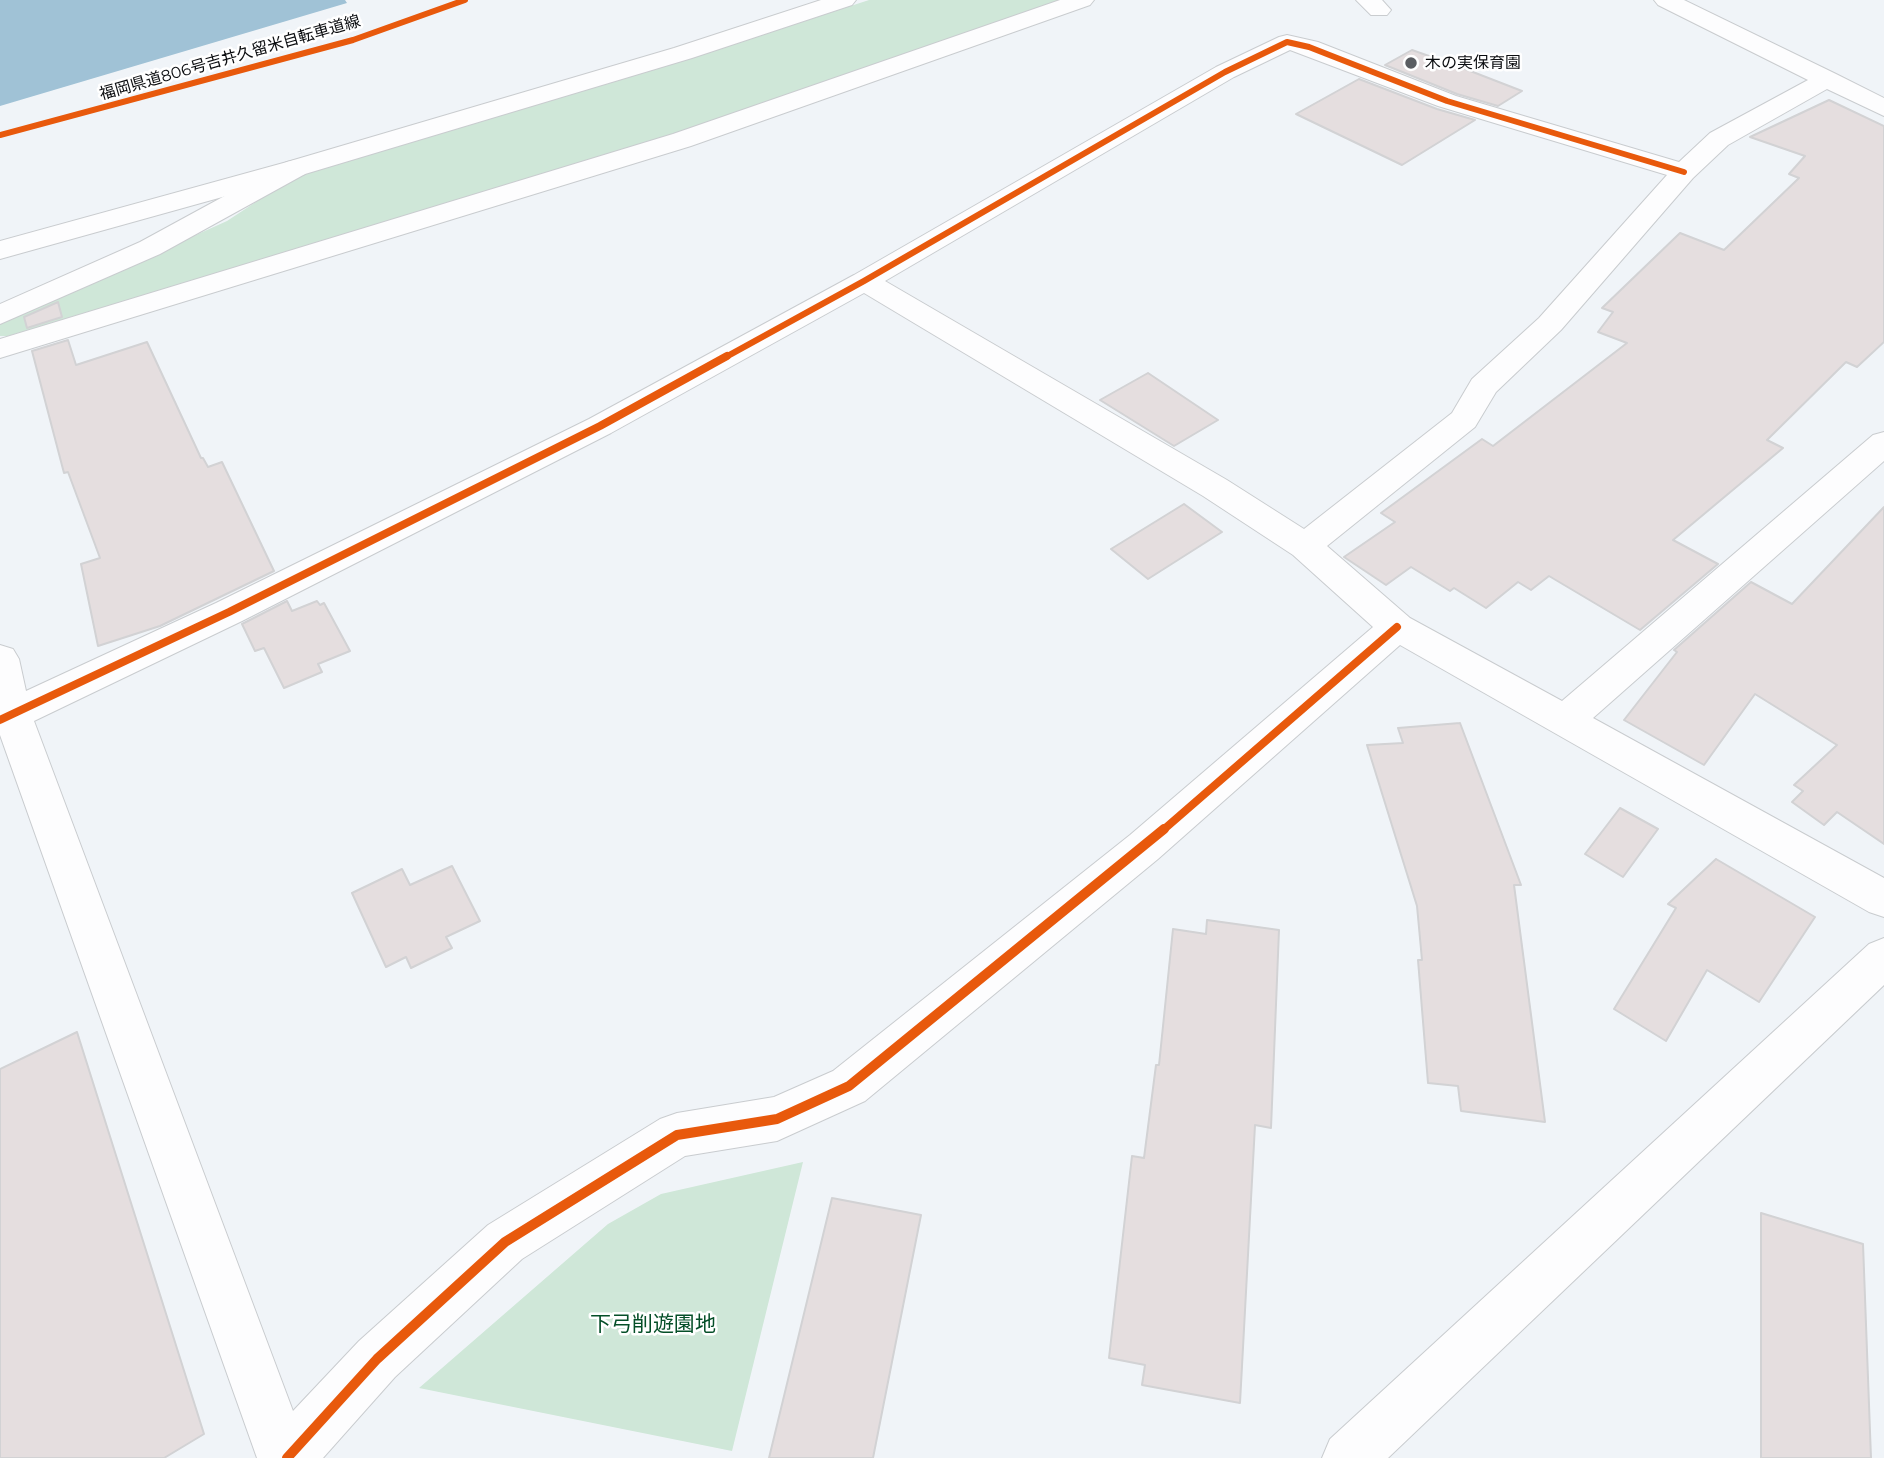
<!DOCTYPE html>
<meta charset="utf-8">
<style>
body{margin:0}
canvas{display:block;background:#f0f4f8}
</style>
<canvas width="1884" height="1458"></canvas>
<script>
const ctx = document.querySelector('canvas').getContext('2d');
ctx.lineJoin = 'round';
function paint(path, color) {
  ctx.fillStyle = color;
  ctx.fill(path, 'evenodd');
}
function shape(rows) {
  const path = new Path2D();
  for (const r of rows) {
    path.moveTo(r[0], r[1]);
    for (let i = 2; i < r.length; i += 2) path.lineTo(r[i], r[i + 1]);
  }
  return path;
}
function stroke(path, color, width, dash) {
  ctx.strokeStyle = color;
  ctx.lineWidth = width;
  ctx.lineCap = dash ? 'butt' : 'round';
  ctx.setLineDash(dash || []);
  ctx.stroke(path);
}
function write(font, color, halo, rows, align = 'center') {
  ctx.font = font + ' Montserrat,"Noto Sans JP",sans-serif';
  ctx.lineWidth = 5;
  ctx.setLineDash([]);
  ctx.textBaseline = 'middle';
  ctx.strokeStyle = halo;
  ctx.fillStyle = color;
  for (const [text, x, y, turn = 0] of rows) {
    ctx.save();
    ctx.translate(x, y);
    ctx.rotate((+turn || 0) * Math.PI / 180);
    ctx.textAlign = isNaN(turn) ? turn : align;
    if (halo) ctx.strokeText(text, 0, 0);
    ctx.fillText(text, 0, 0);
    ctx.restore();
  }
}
const green = shape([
 [869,0,1063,0,701,127,8,336,0,336,0,323,227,221,303,171,741,42],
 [803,1162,732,1451,419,1388,608,1224,661,1194]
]);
const water = shape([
 [0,0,345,0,347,3,0,106]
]);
const building = shape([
 [1412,50,1460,67,1522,91,1498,106,1457,94,1385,65,1412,50],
 [1359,79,1437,109,1475,120,1402,165,1296,114,1359,79],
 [1829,100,1884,126,1884,342,1857,367,1846,362,1767,440,1783,448,1673,540,1718,564,1640,630,1549,576,1531,590,1518,582,1486,608,1454,588,1450,591,1411,567,1386,585,1344,557,1395,522,1381,513,1482,439,1493,446,1627,343,1598,332,1613,312,1602,308,1680,233,1724,250,1799,178,1789,174,1805,156,1750,137,1829,100],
 [58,302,62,317,27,328,24,317,58,302],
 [68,340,76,365,147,342,201,458,203,458,208,467,222,462,274,571,160,626,98,646,81,564,100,558,68,472,64,473,32,351,68,340],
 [1148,373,1218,420,1174,446,1100,400,1148,373],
 [1184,504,1222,532,1148,579,1111,549,1184,504],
 [1884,507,1884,844,1837,812,1824,825,1792,802,1803,791,1794,785,1837,745,1755,694,1704,765,1624,720,1677,652,1674,650,1751,582,1792,604,1884,507],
 [287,601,292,611,317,601,320,605,324,603,350,651,318,664,322,672,284,688,264,648,255,651,242,624,287,601],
 [1460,723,1521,885,1514,885,1545,1122,1461,1111,1458,1086,1428,1083,1418,960,1422,960,1417,906,1367,745,1403,743,1398,728,1460,723],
 [1620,808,1658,829,1623,877,1585,854,1620,808],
 [1716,859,1815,917,1759,1002,1707,970,1666,1041,1614,1009,1676,908,1668,904,1716,859],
 [452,866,480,921,446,937,452,948,411,968,406,957,386,967,352,893,402,869,410,885,452,866],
 [1207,920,1279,930,1271,1128,1255,1125,1240,1403,1142,1385,1145,1365,1109,1358,1132,1156,1144,1158,1156,1065,1159,1065,1173,929,1206,934,1207,920],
 [77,1032,204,1434,164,1458,0,1458,0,1069,77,1032],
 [832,1198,921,1215,873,1458,769,1458,832,1198],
 [1761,1213,1863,1244,1871,1458,1761,1458,1761,1213]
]);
const minor = shape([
 [1060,0,1094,0,1090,5,691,146,0,358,0,339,673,134,1060,0],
 [1356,0,1382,0,1391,10,1387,15,1371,15,1356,0],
 [1654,0,1684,0,1836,74,1884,98,1884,116,1827,89,1728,145,1693,178,1561,330,1496,392,1475,427,1327,546,1410,618,1562,701,1873,435,1884,432,1884,461,1593,718,1884,878,1884,917,1869,912,1400,645,1158,859,865,1101,777,1141,685,1156,522,1259,395,1377,323,1458,257,1458,0,735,0,645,13,649,19,659,26,691,216,603,589,419,854,275,1216,67,1279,37,1287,35,1318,42,1456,96,1679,162,1710,133,1808,80,1658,5,1654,0],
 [1290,50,1438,106,1667,175,1539,318,1472,379,1452,413,1304,529,1227,480,885,281,1234,77,1290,50],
 [864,293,1203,496,1293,555,1373,627,1130,835,833,1071,774,1097,677,1113,660,1119,488,1225,359,1341,293,1411,34,721,242,621,611,433,864,293],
 [296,160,305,162,309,168,305,174,160,254,0,324,0,304,140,242,287,162,296,160],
 [1884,938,1884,985,1388,1458,1322,1458,1330,1439,1869,944,1884,938]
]);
const tertiary = shape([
 [821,0,856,0,852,5,692,58,305,174,0,259,0,241,287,162,674,48,821,0]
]);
const cyclewayFar2 = shape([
 [0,135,353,40,465,0],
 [724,358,864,281,1225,72,1287,42,1309,47,1447,101,1684,172]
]);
const cyclewayFar1 = shape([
 [0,720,229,612,600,426,727,356],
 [1162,831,1397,627]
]);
const cycleway = shape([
 [287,1458,377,1359,505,1242,677,1135,777,1119,849,1086,1164,829]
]);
const markers = [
 [1411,63,7,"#5a5d61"]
];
const farStreetnames = [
 ["福岡県道806号吉井久留米自転車道線",230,58,-16]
];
const farPoinames = [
 ["木の実保育園",1425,63]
];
const nearParknames = [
 ["下弓削遊園地",653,1325]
];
paint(green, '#cfe7d8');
paint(water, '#a0c2d6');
paint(building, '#e5dedf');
stroke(building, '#d2d2d4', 2);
stroke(minor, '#c9cccf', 2);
stroke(tertiary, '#c9cccf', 2);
paint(minor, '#fdfdfe');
paint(tertiary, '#fdfdfe');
stroke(cyclewayFar2, '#e8590c', 6);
stroke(cyclewayFar1, '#e8590c', 8);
stroke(cycleway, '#e8590c', 10);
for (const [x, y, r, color] of markers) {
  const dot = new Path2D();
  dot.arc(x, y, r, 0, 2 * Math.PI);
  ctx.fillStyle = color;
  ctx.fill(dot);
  stroke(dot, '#fff', 2.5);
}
write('16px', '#0a0c0f', '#fff', farStreetnames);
write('16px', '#0a0c0f', '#fff', farPoinames, 'left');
write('21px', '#054f28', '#fff', nearParknames);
</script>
